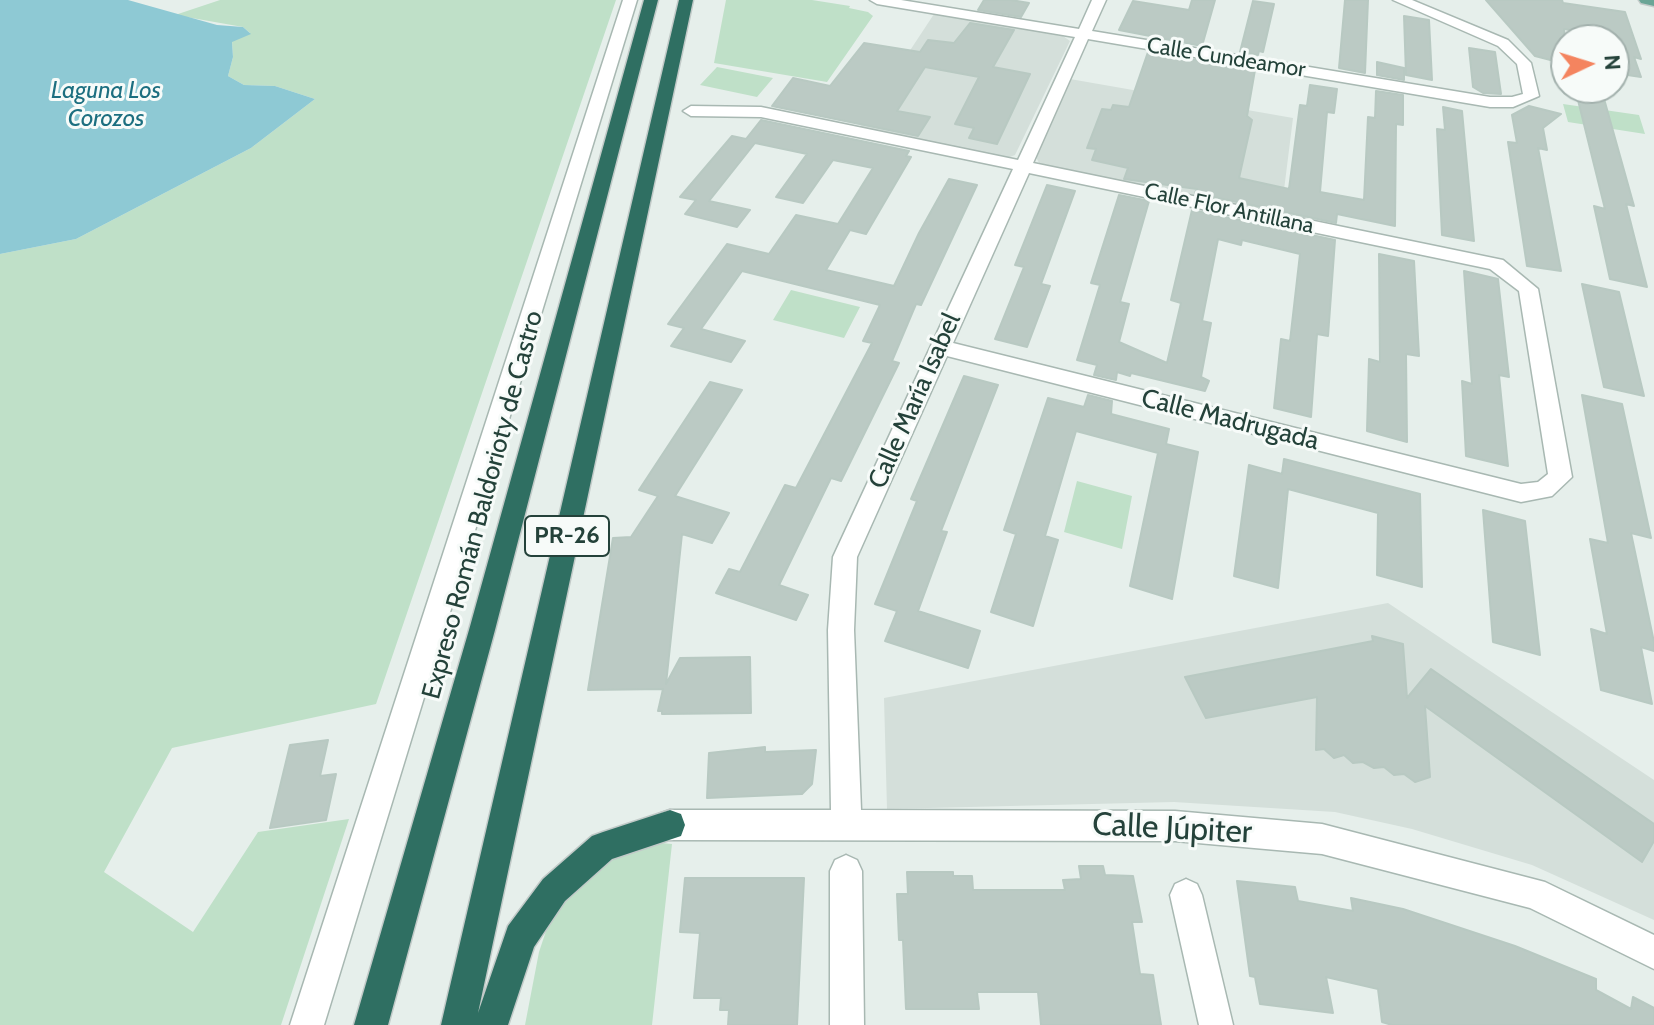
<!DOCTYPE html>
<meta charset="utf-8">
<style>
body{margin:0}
#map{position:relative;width:1654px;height:1025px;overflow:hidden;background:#e6efeb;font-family:Cabin,sans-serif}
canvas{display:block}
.north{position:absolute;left:1550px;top:24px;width:80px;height:80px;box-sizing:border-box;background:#f7fbf9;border:2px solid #a3b1ad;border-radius:50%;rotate:86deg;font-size:22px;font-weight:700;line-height:32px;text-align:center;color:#24423a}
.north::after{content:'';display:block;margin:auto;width:28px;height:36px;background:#f4845f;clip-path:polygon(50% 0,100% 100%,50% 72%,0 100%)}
</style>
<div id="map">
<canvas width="1654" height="1025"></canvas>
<div class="north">N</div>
</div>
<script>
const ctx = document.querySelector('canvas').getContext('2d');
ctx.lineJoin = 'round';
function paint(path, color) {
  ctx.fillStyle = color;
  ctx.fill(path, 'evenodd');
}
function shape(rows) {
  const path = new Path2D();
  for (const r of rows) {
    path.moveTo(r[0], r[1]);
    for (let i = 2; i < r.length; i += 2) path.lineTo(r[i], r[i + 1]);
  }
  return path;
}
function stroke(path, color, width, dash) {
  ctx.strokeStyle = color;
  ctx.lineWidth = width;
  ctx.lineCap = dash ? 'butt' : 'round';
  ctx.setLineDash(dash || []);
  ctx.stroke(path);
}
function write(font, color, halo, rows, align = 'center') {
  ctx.font = font + ' Cabin,sans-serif';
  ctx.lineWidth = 6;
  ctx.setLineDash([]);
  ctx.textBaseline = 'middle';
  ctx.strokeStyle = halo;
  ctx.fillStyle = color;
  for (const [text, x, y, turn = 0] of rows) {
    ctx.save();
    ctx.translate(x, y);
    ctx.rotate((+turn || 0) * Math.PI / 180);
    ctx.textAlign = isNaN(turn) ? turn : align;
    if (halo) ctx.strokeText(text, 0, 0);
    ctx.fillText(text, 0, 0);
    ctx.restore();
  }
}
const built = shape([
 [934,14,1063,36,1070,41,1015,155,1005,159,859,128],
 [1070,79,1293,118,1281,214,1040,165,1036,157],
 [1388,603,1654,780,1654,920,1532,865,1412,829,1335,812,1174,802,887,809,884,698]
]);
const green = shape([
 [220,0,616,0,376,704,172,748,104,872,193,932,258,832,349,819,281,1025,0,1025,0,254,76,239,251,148,315,99,275,86,244,85,228,76,233,57,232,41,250,33,243,27,175,15],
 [726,0,812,0,850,6,849,8,868,12,873,16,827,82,714,63],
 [717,67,773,78,757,97,700,85],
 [1563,104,1639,115,1645,134,1568,122],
 [791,290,860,307,844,338,773,320],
 [1077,481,1132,496,1122,549,1064,532],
 [661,843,672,844,652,1025,525,1025,539,952,551,916,588,872,627,850]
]);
const water = shape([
 [0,0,128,0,217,25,243,27,251,34,232,42,233,57,228,76,244,85,275,86,315,99,251,148,76,239,0,254]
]);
const building = shape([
 [984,0,1011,0,1029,3,1021,17,978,10,984,0],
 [1192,0,1215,0,1202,46,1119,30,1133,1,1189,10,1192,0],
 [1345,0,1368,0,1365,73,1339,68,1345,0],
 [1486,0,1562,0,1563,3,1625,12,1641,59,1634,57,1641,77,1614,73,1614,40,1609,36,1564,29,1566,64,1535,56,1486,0],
 [1253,1,1274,4,1263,52,1259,51,1258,55,1240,52,1253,1],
 [1404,16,1429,20,1432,80,1406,75,1404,16],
 [970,23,1014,30,993,67,1030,74,997,144,969,138,974,128,955,124,979,77,925,67,897,111,930,117,918,136,772,106,793,78,830,86,864,43,920,52,928,40,954,43,970,23],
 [1469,48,1495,52,1501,94,1483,93,1473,87,1469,48],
 [1148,52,1255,70,1247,116,1252,120,1239,178,1289,189,1300,105,1307,106,1310,85,1337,89,1334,113,1327,112,1320,192,1364,200,1368,117,1375,118,1376,91,1403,95,1403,125,1396,124,1395,226,1337,214,1336,223,1195,193,1197,189,1124,179,1128,168,1092,160,1096,149,1087,148,1102,109,1111,110,1113,105,1129,107,1148,52],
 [1377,62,1404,68,1404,80,1377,75,1377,62],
 [1575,88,1601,88,1634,206,1626,204,1647,287,1610,279,1594,206,1605,209,1575,88],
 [1529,106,1561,114,1543,128,1547,150,1538,148,1561,271,1527,266,1508,142,1517,143,1512,115,1529,106],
 [1443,107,1462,111,1474,241,1442,235,1437,129,1445,130,1443,107],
 [761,120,909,151,906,156,911,157,866,234,850,230,826,270,894,286,919,233,949,179,977,185,921,305,916,304,892,361,899,363,841,481,831,478,779,585,808,595,796,620,716,593,729,569,740,572,785,485,796,488,872,343,863,341,880,305,742,271,701,329,745,341,731,362,671,346,684,328,668,324,727,244,769,254,796,215,838,224,873,168,833,160,803,203,776,197,807,154,755,143,709,201,750,210,737,227,685,214,696,200,680,197,732,136,746,139,761,120],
 [1047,185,1075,191,1041,284,1050,286,1027,347,995,339,1024,267,1015,265,1047,185],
 [1119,195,1149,201,1120,302,1129,304,1119,342,1167,363,1181,303,1171,300,1192,210,1335,240,1328,336,1317,334,1311,417,1274,408,1281,339,1290,341,1300,254,1267,246,1242,240,1241,245,1218,239,1202,321,1211,323,1201,377,1209,381,1205,391,1131,373,1130,376,1117,372,1116,380,1094,375,1097,365,1077,360,1100,285,1091,283,1119,195],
 [1379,254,1414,261,1419,356,1406,354,1407,442,1367,431,1369,359,1380,362,1379,254],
 [1464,271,1498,279,1509,377,1499,375,1508,466,1466,456,1462,381,1472,384,1464,271],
 [1582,284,1619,292,1644,396,1604,387,1582,284],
 [964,376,998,385,941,531,947,532,918,611,980,631,968,668,885,641,897,611,875,604,917,501,911,499,964,376],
 [710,382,742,390,675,496,729,513,712,543,682,534,666,684,680,658,750,657,751,713,662,714,662,711,658,711,663,689,588,690,613,538,631,537,658,496,639,490,710,382],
 [1088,395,1112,401,1111,414,1169,429,1166,444,1198,452,1172,599,1130,586,1158,453,1076,431,1045,536,1058,540,1033,626,991,612,1016,534,1004,530,1048,398,1084,407,1088,395],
 [1582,395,1622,404,1651,538,1631,533,1654,642,1654,651,1641,647,1652,704,1601,690,1591,629,1607,634,1590,539,1608,543,1582,395],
 [1284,459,1420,494,1422,587,1377,575,1378,513,1288,489,1278,588,1234,576,1249,465,1282,474,1284,459],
 [1483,510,1525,521,1540,655,1493,642,1483,510],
 [1372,636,1403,644,1407,698,1431,669,1654,824,1654,841,1642,862,1425,706,1430,777,1415,782,1404,774,1394,775,1384,767,1374,768,1363,762,1353,763,1344,755,1334,758,1324,749,1316,750,1317,697,1206,718,1185,677,1373,641,1372,636],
 [328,740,320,776,336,774,326,820,270,828,290,745,328,740],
 [765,747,765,752,816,750,812,784,802,794,707,798,709,753,765,747],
 [1079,866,1103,866,1105,875,1133,876,1142,922,1132,922,1140,974,1153,975,1161,1025,1041,1025,1038,992,977,992,979,1009,906,1009,903,940,899,940,897,894,908,894,907,872,953,872,953,876,972,876,973,890,1065,890,1063,880,1081,879,1079,866],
 [685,878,804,878,797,1025,728,1025,729,1010,720,1010,721,998,694,998,700,933,680,932,685,878],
 [1237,881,1295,887,1298,901,1353,911,1351,898,1403,909,1515,946,1596,979,1596,990,1631,1009,1633,997,1654,1008,1654,1025,1392,1025,1382,1022,1378,989,1326,977,1333,1013,1260,1004,1255,977,1250,976,1237,881]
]);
const street = shape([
 [623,0,637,0,324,1025,290,1025,623,0],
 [870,0,901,0,1079,29,1092,0,1106,0,1092,31,1490,97,1512,97,1523,94,1517,64,1498,46,1393,0,1412,0,1508,40,1531,63,1539,96,1513,107,1490,107,1088,39,1033,163,1503,260,1538,289,1572,477,1552,496,1521,502,947,356,857,557,854,630,861,810,1175,811,1322,824,1545,882,1654,935,1654,969,1530,908,1322,854,1175,841,670,840,659,836,655,825,659,814,670,810,831,810,828,630,833,557,1013,169,761,117,691,116,683,111,691,106,761,107,1018,160,1075,37,877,4,870,0],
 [1029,173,1490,269,1519,291,1548,474,1538,482,1521,484,953,343,1029,173],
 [846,855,857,860,862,871,864,1025,830,1025,830,871,835,860,846,855],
 [1186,879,1197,884,1202,895,1233,1025,1199,1025,1170,895,1175,884,1186,879]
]);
const primary = shape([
 [1639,0,1654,0,1654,6,1641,3,1639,0]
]);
const highway = shape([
 [644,0,658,0,495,630,388,1025,354,1025,469,630,644,0],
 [679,0,693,0,478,1013,508,926,543,879,592,836,603,832,670,810,681,814,685,825,681,836,612,859,565,901,534,947,508,1025,441,1025,679,0]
]);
const farStreetnames = [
 ["Calle Cundeamor",1226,58,9],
 ["Calle Flor Antillana",1229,209,12]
];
const farWaternames = [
 ["Laguna Los",106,91],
 ["Corozos",106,119]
];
const shields = [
 [567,536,84]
];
const shieldNames = [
 ["PR-26",567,536]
];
const streetNames = [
 ["Calle María Isabel",915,401,-66],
 ["Calle Madrugada",1230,420,14],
 ["Expreso Román Baldorioty de Castro",483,505,-75]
];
const nearStreetnames = [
 ["Calle Júpiter",1172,829,3]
];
paint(built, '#d4dfda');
paint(green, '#bfe0c8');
paint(water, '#8ec9d4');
paint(building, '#bbcac4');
stroke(building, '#b8c9c2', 2);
stroke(street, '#a8b8b2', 3);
stroke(primary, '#c2cac8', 3);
stroke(highway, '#c2cac8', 3);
paint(street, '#fff');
paint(primary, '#6aa596');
paint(highway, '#2f6f62');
write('22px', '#24423a', '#f7fbf9', farStreetnames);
write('italic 24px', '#1c6f80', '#f7fbf9', farWaternames);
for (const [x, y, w] of shields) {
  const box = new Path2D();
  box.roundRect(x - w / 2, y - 20, w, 40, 6);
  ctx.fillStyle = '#f7fbf9';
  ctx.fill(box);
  stroke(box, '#24423a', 2);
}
write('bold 24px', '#24423a', null, shieldNames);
write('26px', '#24423a', '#f7fbf9', streetNames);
write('32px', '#24423a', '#f7fbf9', nearStreetnames);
</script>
